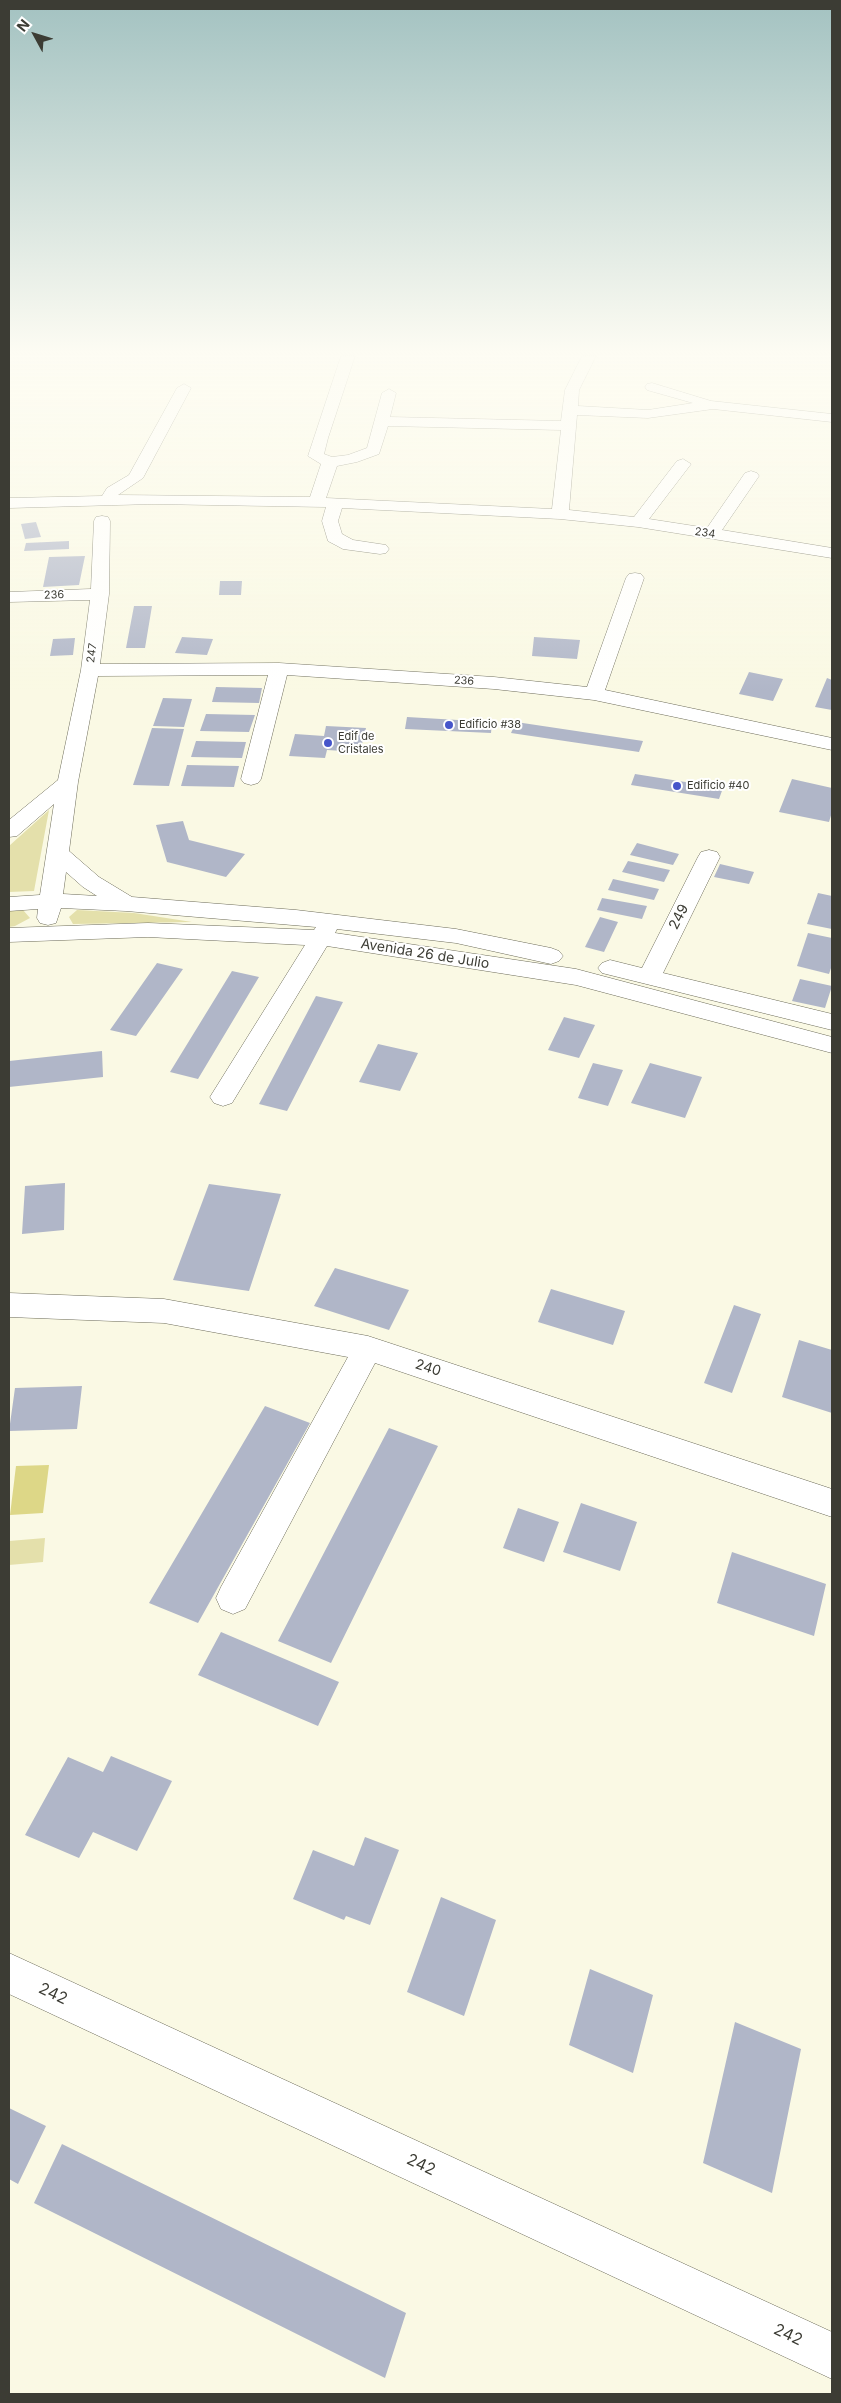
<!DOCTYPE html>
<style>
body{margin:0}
#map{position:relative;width:841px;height:2403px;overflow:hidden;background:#faf9e4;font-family:Inter,sans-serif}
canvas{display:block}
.frame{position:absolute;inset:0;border:10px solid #3c3c34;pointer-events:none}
.north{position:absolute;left:10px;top:10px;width:50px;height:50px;-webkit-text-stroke:4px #fff;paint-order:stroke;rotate:309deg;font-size:14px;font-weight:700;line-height:20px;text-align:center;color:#3c3c34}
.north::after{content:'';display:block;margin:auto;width:18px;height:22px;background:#3c3c34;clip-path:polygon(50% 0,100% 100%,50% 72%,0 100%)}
</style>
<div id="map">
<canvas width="841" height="2403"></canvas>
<div class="frame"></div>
<div class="north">N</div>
</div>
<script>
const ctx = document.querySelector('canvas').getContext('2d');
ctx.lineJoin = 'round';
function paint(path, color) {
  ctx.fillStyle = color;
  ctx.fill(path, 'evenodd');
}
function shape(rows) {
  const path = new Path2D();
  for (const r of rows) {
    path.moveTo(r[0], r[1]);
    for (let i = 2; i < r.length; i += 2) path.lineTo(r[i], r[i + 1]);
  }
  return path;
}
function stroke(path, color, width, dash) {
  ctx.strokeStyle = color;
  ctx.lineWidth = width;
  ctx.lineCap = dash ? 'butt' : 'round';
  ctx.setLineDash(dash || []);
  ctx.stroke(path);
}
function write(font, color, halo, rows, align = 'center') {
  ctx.font = font + ' Inter,sans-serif';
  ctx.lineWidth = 4;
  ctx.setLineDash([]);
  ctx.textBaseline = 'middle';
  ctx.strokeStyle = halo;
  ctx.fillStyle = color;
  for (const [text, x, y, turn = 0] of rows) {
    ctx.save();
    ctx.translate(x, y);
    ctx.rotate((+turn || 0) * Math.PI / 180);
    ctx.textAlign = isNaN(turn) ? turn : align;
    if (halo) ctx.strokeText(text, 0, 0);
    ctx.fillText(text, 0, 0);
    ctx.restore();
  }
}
const green = shape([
 [49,810,34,891,9,892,9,846],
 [23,910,30,918,15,926,9,927,9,911],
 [77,910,134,913,192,922,73,924,69,917],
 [45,1538,43,1562,9,1565,9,1541]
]);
const water = shape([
 [49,1465,43,1513,10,1515,16,1466]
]);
const building = shape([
 [36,522,41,537,25,539,21,524],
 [69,541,69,549,24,551,26,543],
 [85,556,79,585,43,587,49,557],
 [220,581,242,581,241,595,219,595],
 [134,606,152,606,145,648,126,648],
 [182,637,213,639,207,655,175,653],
 [534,637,580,640,577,659,532,656],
 [75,638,73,655,50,656,53,639],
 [749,672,783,679,773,701,739,694],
 [827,678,832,680,832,710,815,707],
 [216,687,262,688,259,703,212,702],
 [163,698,192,699,184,727,153,726],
 [206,714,255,715,249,732,200,731],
 [407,717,492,722,491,733,405,729],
 [516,722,643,741,639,752,511,733],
 [326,726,366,728,360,752,327,750,325,758,289,756,295,734,324,736],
 [152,728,184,729,169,786,133,785],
 [196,741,246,742,242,758,191,757],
 [187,765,239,766,234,787,181,786],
 [635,774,723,788,719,799,631,785],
 [792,779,832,788,832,812,829,822,779,812],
 [183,821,189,840,245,854,226,877,167,862,156,825],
 [637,843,679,854,673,865,630,855],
 [628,861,670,870,664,882,622,872],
 [720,864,754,872,749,884,714,877],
 [613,879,659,889,654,900,608,890],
 [818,893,832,896,832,929,807,924],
 [602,898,647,906,642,919,597,910],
 [600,917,618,922,604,952,585,947],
 [808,933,832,938,832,965,829,974,797,966],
 [157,963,183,969,136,1036,110,1030],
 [232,971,259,977,198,1079,170,1072],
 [800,979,832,986,825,1008,792,1001],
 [316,996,343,1002,287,1111,259,1104],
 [564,1017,595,1025,579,1058,548,1050],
 [378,1044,418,1053,400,1091,359,1082],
 [102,1051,103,1077,9,1087,9,1061],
 [593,1063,623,1070,608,1106,578,1098],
 [650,1063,702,1077,685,1118,631,1103],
 [65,1183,64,1230,22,1234,25,1186],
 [209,1184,281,1194,249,1291,173,1280],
 [335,1268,409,1290,389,1330,314,1306],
 [551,1289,625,1311,613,1345,538,1322],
 [734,1305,761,1314,732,1393,704,1383],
 [799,1340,832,1350,832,1413,782,1397],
 [82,1386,77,1429,9,1431,15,1388],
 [265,1406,310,1423,198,1623,149,1603],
 [389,1428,438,1446,331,1663,278,1641],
 [581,1503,637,1522,620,1571,563,1552],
 [518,1508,559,1522,544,1562,503,1548],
 [732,1552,826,1584,814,1636,717,1603],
 [221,1632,339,1682,318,1726,198,1675],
 [111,1756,172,1781,137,1851,93,1832,79,1858,25,1835,68,1757,103,1772],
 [365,1837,399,1850,370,1925,346,1916,344,1920,293,1899,313,1850,354,1866],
 [441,1897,496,1920,464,2016,407,1992],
 [590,1969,653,1995,633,2073,569,2045],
 [735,2022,801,2049,772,2193,703,2163],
 [9,2108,46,2126,18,2184,9,2179],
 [62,2144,406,2313,385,2378,34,2203]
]);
const minor = shape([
 [341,356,355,356,328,438,324,454,332,457,348,455,367,448,382,393,389,389,396,393,390,417,561,421,565,390,582,356,596,356,579,390,578,406,648,410,693,403,647,390,645,387,647,384,652,383,711,401,832,414,832,422,713,409,648,418,577,415,569,510,634,517,677,461,683,459,691,464,649,519,707,528,745,473,751,471,757,473,759,476,722,530,832,548,832,558,638,527,560,519,342,508,338,521,342,534,353,540,386,545,389,549,386,553,380,554,343,549,328,541,322,521,326,507,153,504,9,508,9,498,102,496,107,488,129,475,177,388,184,384,191,388,143,478,118,495,310,497,321,464,308,456,341,356],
 [388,426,561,430,552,509,326,498,337,466,357,462,379,454,388,426],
 [102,516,108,517,110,521,109,594,100,664,279,663,494,677,587,687,626,578,629,574,635,573,641,574,644,578,605,690,832,738,832,750,594,700,494,689,287,675,261,779,258,783,251,785,244,783,241,779,268,675,98,676,78,782,69,851,99,877,132,897,296,910,456,929,551,948,559,951,563,956,559,961,551,964,456,943,337,929,335,933,576,969,832,1037,832,1053,576,985,327,946,232,1103,223,1106,214,1103,210,1097,305,945,148,937,9,942,9,928,148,923,314,930,316,927,126,911,61,908,56,923,48,925,40,923,37,918,38,909,9,911,9,897,40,895,54,804,17,836,9,837,9,820,58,780,81,670,90,600,9,602,9,592,91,589,94,521,96,517,102,516],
 [66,872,83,887,97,896,63,894,66,872],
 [709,850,717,852,720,857,663,973,832,1014,832,1030,602,973,598,968,602,963,610,960,642,968,698,857,701,852,709,850],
 [9,1293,164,1299,368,1336,832,1489,832,1517,375,1363,245,1609,233,1614,221,1609,216,1598,221,1587,348,1357,164,1323,9,1317,9,1293],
 [9,1953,832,2332,832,2379,9,1994,9,1953]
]);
const markers = [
 [449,725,5,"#4655ca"],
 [328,743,5,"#4655ca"],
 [677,786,5,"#4655ca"]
];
const farStreetnames = [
 ["234",705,533,9],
 ["236",54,595,-2],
 ["247",92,653,-83],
 ["236",464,681,4]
];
const farPoinames = [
 ["Edificio #38",459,725],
 ["Edif de",338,737],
 ["Cristales",338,750],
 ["Edificio #40",687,786]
];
const streetNames = [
 ["249",679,917,-63],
 ["Avenida 26 de Julio",425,954,9],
 ["240",428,1368,18]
];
const nearStreetnames = [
 ["242",53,1994,25],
 ["242",421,2165,25],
 ["242",788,2335,25]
];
paint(green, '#e4e0ab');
paint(water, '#ddd787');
paint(building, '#b0b6c8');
stroke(minor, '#6d6c5a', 1);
paint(minor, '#fff');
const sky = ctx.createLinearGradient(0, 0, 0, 692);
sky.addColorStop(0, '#a3c2c1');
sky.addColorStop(0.51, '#fdfcf3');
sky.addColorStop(1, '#fdfcf300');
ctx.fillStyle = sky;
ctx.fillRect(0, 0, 841, 692);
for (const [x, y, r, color] of markers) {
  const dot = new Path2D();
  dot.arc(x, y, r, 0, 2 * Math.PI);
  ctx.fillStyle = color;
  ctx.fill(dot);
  stroke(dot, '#fff', 2);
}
write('11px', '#3c3c34', '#fff', farStreetnames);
write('11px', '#3c3c34', '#fff', farPoinames, 'left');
write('14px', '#3c3c34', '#fff', streetNames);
write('16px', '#3c3c34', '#fff', nearStreetnames);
</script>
